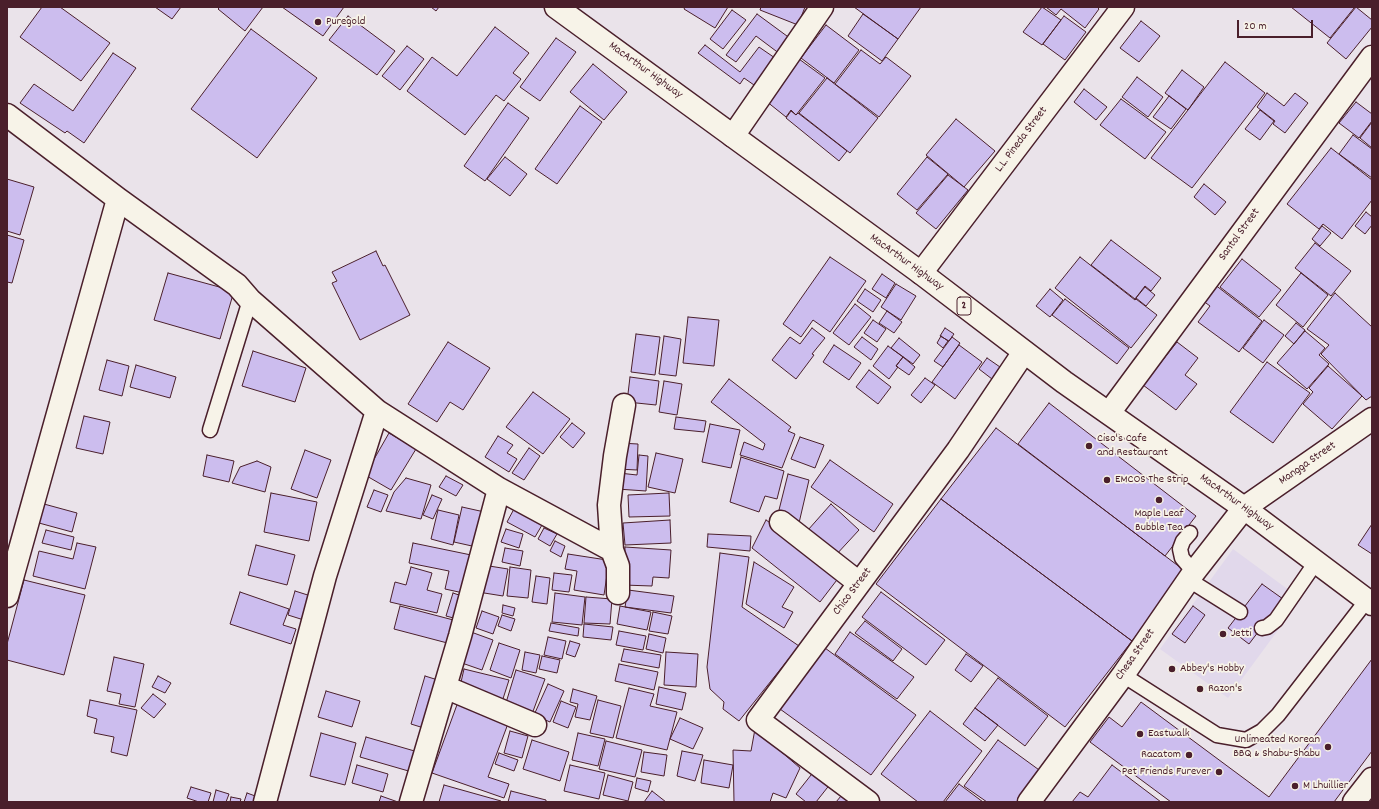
<!DOCTYPE html>
<style>
body{margin:0}
#map{position:relative;width:1379px;height:809px;overflow:hidden;background:#eae3ea;font-family:Dekko,sans-serif}
canvas{display:block}
.frame{position:absolute;inset:0;border:8px solid #4a1f2b;pointer-events:none}
.scale{position:absolute;left:1237px;top:20px;width:76px;height:18px;box-sizing:border-box;border:2px solid #4a1f2b;border-top:0;padding-left:5px;font-size:12px;line-height:14px;white-space:nowrap;color:#4a1f2b;-webkit-text-stroke:3px #f7f3e8;paint-order:stroke}
</style>
<div id="map">
<canvas width="1379" height="809"></canvas>
<div class="frame"></div>
<div class="scale">20 m</div>
</div>
<script>
const ctx = document.querySelector('canvas').getContext('2d');
ctx.lineJoin = 'round';
function paint(path, color) {
  ctx.fillStyle = color;
  ctx.fill(path, 'evenodd');
}
function shape(rows) {
  const path = new Path2D();
  for (const r of rows) {
    path.moveTo(r[0], r[1]);
    for (let i = 2; i < r.length; i += 2) path.lineTo(r[i], r[i + 1]);
  }
  return path;
}
function stroke(path, color, width, dash) {
  ctx.strokeStyle = color;
  ctx.lineWidth = width;
  ctx.lineCap = dash ? 'butt' : 'round';
  ctx.setLineDash(dash || []);
  ctx.stroke(path);
}
function write(font, color, halo, rows, align = 'center') {
  ctx.font = font + ' Dekko,sans-serif';
  ctx.lineWidth = 3.5;
  ctx.setLineDash([]);
  ctx.textBaseline = 'middle';
  ctx.strokeStyle = halo;
  ctx.fillStyle = color;
  for (const [text, x, y, turn = 0] of rows) {
    ctx.save();
    ctx.translate(x, y);
    ctx.rotate((+turn || 0) * Math.PI / 180);
    ctx.textAlign = isNaN(turn) ? turn : align;
    if (halo) ctx.strokeText(text, 0, 0);
    ctx.fillText(text, 0, 0);
    ctx.restore();
  }
}
const built = shape([
 [1233,549,1301,599,1228,698,1160,649]
]);
const building = shape([
 [42,7,60,7,110,43,81,81,20,37,42,7],
 [155,7,181,7,172,19,155,7],
 [220,7,263,7,245,31,218,9,220,7],
 [282,7,344,7,323,36,282,7],
 [431,7,439,7,436,11,431,7],
 [685,7,728,7,715,28,684,9,685,7],
 [761,7,805,7,798,25,760,10,761,7],
 [854,7,921,7,898,39,854,7],
 [1042,7,1061,20,1042,45,1023,32,1042,7],
 [1046,7,1097,7,1099,9,1085,28,1061,9,1056,15,1046,7],
 [1291,7,1353,7,1354,8,1330,38,1291,7],
 [1356,7,1372,20,1372,27,1346,59,1327,43,1356,7],
 [732,10,746,20,723,49,710,39,732,10],
 [757,14,791,39,780,54,756,36,736,62,726,55,757,14],
 [863,14,898,39,882,61,848,36,863,14],
 [348,16,395,51,377,75,329,40,348,16],
 [1064,16,1086,32,1065,60,1043,44,1064,16],
 [1141,21,1160,36,1139,62,1120,48,1141,21],
 [826,25,859,50,834,83,801,58,826,25],
 [495,27,529,53,513,73,521,79,504,101,496,95,465,135,407,91,432,57,457,76,495,27],
 [251,29,317,78,257,158,191,109,251,29],
 [556,38,576,52,540,101,520,87,556,38],
 [705,45,740,72,759,47,775,58,754,85,744,78,740,84,698,53,705,45],
 [407,46,424,59,400,90,382,76,407,46],
 [861,50,880,64,886,57,911,76,879,117,835,84,861,50],
 [113,53,136,68,84,143,67,131,65,133,20,103,34,84,73,111,113,53],
 [799,59,825,78,796,115,791,110,786,117,766,101,799,59],
 [1225,62,1265,93,1192,188,1151,158,1225,62],
 [593,64,627,92,604,120,570,92,593,64],
 [1182,70,1204,87,1188,110,1165,93,1182,70],
 [1137,77,1163,97,1148,117,1122,97,1137,77],
 [827,78,878,118,850,153,799,113,827,78],
 [1084,89,1107,107,1096,120,1074,102,1084,89],
 [1267,93,1284,106,1295,93,1308,103,1285,133,1273,124,1275,121,1257,107,1267,93],
 [1169,96,1186,109,1171,129,1153,117,1169,96],
 [1121,99,1166,132,1145,159,1100,125,1121,99],
 [1356,102,1372,114,1372,121,1359,138,1339,123,1356,102],
 [508,103,529,118,485,181,464,166,508,103],
 [580,106,602,122,557,184,535,169,580,106],
 [1260,110,1274,121,1260,140,1245,129,1260,110],
 [791,111,796,115,798,113,847,151,839,161,786,118,791,111],
 [956,119,995,151,964,187,926,155,956,119],
 [1372,122,1372,148,1360,138,1372,122],
 [1353,135,1372,149,1372,178,1339,154,1353,135],
 [1331,148,1372,180,1372,200,1342,239,1323,224,1319,229,1287,204,1331,148],
 [505,157,527,174,510,196,487,179,505,157],
 [927,157,948,174,917,210,897,194,927,157],
 [948,175,968,190,936,229,916,213,948,175],
 [7,179,34,187,20,235,7,231,7,179],
 [1204,184,1226,202,1215,215,1194,197,1204,184],
 [1366,212,1372,217,1372,225,1365,234,1355,226,1366,212],
 [1322,226,1331,233,1320,246,1312,239,1322,226],
 [7,235,24,240,12,283,7,282,7,235],
 [1111,240,1161,278,1151,291,1145,286,1135,299,1091,265,1111,240],
 [1315,243,1351,271,1331,296,1295,268,1315,243],
 [376,251,383,266,385,265,410,315,360,340,332,283,337,281,332,272,376,251],
 [830,257,866,281,830,332,813,320,801,337,783,324,830,257],
 [1080,257,1135,300,1136,299,1157,315,1131,348,1055,288,1080,257],
 [1242,259,1281,290,1259,317,1220,287,1242,259],
 [168,273,234,291,220,339,154,320,168,273],
 [1301,273,1328,295,1303,327,1276,305,1301,273],
 [882,274,895,283,886,298,872,289,882,274],
 [896,284,916,296,901,320,881,307,896,284],
 [1214,284,1262,321,1239,352,1198,322,1210,306,1202,300,1214,284],
 [1145,287,1155,295,1146,306,1136,298,1145,287],
 [865,289,881,300,873,312,857,301,865,289],
 [1050,289,1063,300,1050,317,1036,306,1050,289],
 [1335,293,1372,327,1372,396,1366,400,1321,354,1329,345,1307,329,1335,293],
 [1065,299,1129,348,1117,364,1052,315,1065,299],
 [855,304,871,317,849,345,833,333,855,304],
 [887,311,902,322,894,333,879,323,887,311],
 [688,317,719,320,714,366,683,363,688,317],
 [873,320,886,329,877,342,864,333,873,320],
 [1264,320,1284,335,1263,363,1243,348,1264,320],
 [1296,323,1305,330,1294,344,1285,336,1296,323],
 [812,328,825,338,812,354,814,355,796,379,772,360,790,337,800,344,812,328],
 [945,328,954,334,949,341,940,336,945,328],
 [1305,331,1325,348,1319,355,1329,364,1307,389,1277,363,1305,331],
 [636,334,660,337,655,375,631,372,636,334],
 [664,336,681,339,676,376,659,374,664,336],
 [941,336,948,341,943,348,937,343,941,336],
 [862,337,878,349,871,360,854,347,862,337],
 [952,337,960,343,943,367,934,361,952,337],
 [899,338,920,355,913,364,891,348,899,338],
 [448,342,490,368,463,410,450,402,437,422,408,404,448,342],
 [1177,342,1198,358,1185,375,1197,384,1176,410,1143,385,1177,342],
 [834,345,861,363,849,380,823,362,834,345],
 [959,345,982,362,955,399,932,382,959,345],
 [888,346,903,357,896,366,898,367,889,379,873,366,888,346],
 [253,351,306,368,295,402,242,386,253,351],
 [903,357,915,367,909,375,896,366,903,357],
 [987,358,1000,367,992,379,979,369,987,358],
 [107,360,129,366,122,396,99,390,107,360],
 [1267,362,1310,393,1273,443,1230,412,1267,362],
 [136,365,176,377,170,398,130,387,136,365],
 [1328,366,1362,396,1332,429,1303,404,1313,392,1309,388,1328,366],
 [869,370,891,387,878,404,856,387,869,370],
 [630,377,659,381,656,405,627,402,630,377],
 [925,378,935,385,921,403,911,395,925,378],
 [729,379,791,427,788,431,795,434,782,468,740,455,744,442,763,450,765,444,711,402,729,379],
 [664,381,682,384,677,415,659,412,664,381],
 [533,392,570,419,543,454,506,427,533,392],
 [1049,403,1196,516,1165,556,1018,444,1049,403],
 [84,416,110,422,103,454,76,448,84,416],
 [676,417,706,421,704,432,674,429,676,417],
 [572,423,585,433,573,448,560,437,572,423],
 [710,424,740,430,731,468,702,462,710,424],
 [996,428,1185,571,1132,641,941,499,996,428],
 [389,433,416,449,391,490,365,475,389,433],
 [498,436,513,445,507,453,517,459,509,472,485,457,498,436],
 [800,437,824,445,815,468,791,459,800,437],
 [619,443,638,444,637,470,618,469,619,443],
 [529,448,540,456,524,480,512,473,529,448],
 [305,450,331,460,317,498,291,489,305,450],
 [656,453,683,459,675,493,648,487,656,453],
 [207,455,234,461,229,482,203,476,207,455],
 [639,455,648,456,646,491,617,489,619,473,637,475,639,455],
 [741,457,784,471,777,499,765,496,759,512,730,502,741,457],
 [830,460,893,504,874,532,811,487,830,460],
 [257,461,271,467,265,492,232,483,240,467,257,461],
 [788,474,809,480,799,523,777,518,788,474],
 [446,476,463,485,456,496,439,487,446,476],
 [406,478,431,485,421,519,386,511,394,492,406,478],
 [374,490,388,495,381,512,367,507,374,490],
 [271,493,317,502,309,541,264,532,271,493],
 [669,493,670,516,629,517,628,495,669,493],
 [432,495,442,499,433,519,423,515,432,495],
 [941,499,1132,641,1065,727,876,584,941,499],
 [44,504,77,513,72,532,39,523,44,504],
 [831,504,859,530,835,556,808,530,831,504],
 [462,507,489,513,481,548,454,542,462,507],
 [514,509,542,525,535,537,507,522,514,509],
 [438,510,459,515,453,545,431,539,438,510],
 [670,520,671,543,625,545,623,523,670,520],
 [766,520,843,572,820,602,752,548,766,520],
 [1372,524,1372,554,1358,545,1372,524],
 [544,528,557,534,550,546,538,539,544,528],
 [506,529,523,534,519,548,501,542,506,529],
 [46,530,74,537,71,550,42,543,46,530],
 [708,534,751,536,750,551,707,547,708,534],
 [555,541,565,546,561,557,550,551,555,541],
 [77,543,96,547,85,589,33,576,39,551,73,559,77,543],
 [413,543,476,556,468,594,445,589,449,571,409,563,413,543],
 [256,545,295,555,287,585,248,575,256,545],
 [625,547,671,550,669,578,653,577,652,586,623,585,625,547],
 [505,548,523,551,520,566,502,562,505,548],
 [720,553,749,557,742,607,799,646,739,721,723,709,724,702,710,689,707,667,720,553],
 [568,554,607,560,606,568,608,568,604,595,574,590,577,571,565,569,568,554],
 [754,562,794,587,782,607,793,612,784,628,746,604,754,562],
 [483,565,508,569,503,596,478,592,483,565],
 [411,567,432,573,427,590,442,594,437,613,390,602,395,582,406,585,411,567],
 [510,567,531,570,528,598,507,596,510,567],
 [554,573,572,575,569,592,552,590,554,573],
 [536,576,550,578,547,604,532,602,536,576],
 [24,580,85,595,64,675,7,660,7,644,24,580],
 [1262,584,1283,599,1249,644,1228,628,1262,584],
 [628,590,674,596,671,613,625,607,628,590],
 [295,591,314,597,307,621,288,615,295,591],
 [240,592,289,609,283,625,296,629,291,644,230,624,240,592],
 [881,592,945,640,926,665,862,617,881,592],
 [453,593,468,598,461,620,446,616,453,593],
 [555,593,585,597,582,625,552,622,555,593],
 [586,597,612,599,610,624,584,623,586,597],
 [503,605,515,608,513,616,502,613,503,605],
 [400,606,461,622,455,645,394,629,400,606],
 [620,606,651,612,647,630,617,624,620,606],
 [1193,606,1205,615,1185,643,1172,634,1193,606],
 [482,611,499,617,493,634,476,628,482,611],
 [653,612,672,616,668,634,649,631,653,612],
 [502,615,515,619,511,631,498,626,502,615],
 [865,621,902,649,893,661,855,633,865,621],
 [551,623,579,628,578,636,549,631,551,623],
 [584,624,613,627,611,640,583,637,584,624],
 [619,631,646,636,643,650,616,645,619,631],
 [471,632,493,640,482,670,459,662,471,632],
 [850,632,914,677,897,699,835,654,850,632],
 [649,634,666,638,663,653,646,649,649,634],
 [548,637,566,641,562,659,544,655,548,637],
 [570,641,580,644,575,657,566,654,570,641],
 [499,643,520,650,511,678,490,670,499,643],
 [825,648,916,715,871,775,780,709,825,648],
 [624,649,661,655,659,668,621,661,624,649],
 [525,652,540,655,536,673,522,670,525,652],
 [666,652,698,654,696,687,664,685,666,652],
 [966,654,983,666,971,682,955,670,966,654],
 [542,656,560,660,557,673,539,669,542,656],
 [114,657,144,664,135,707,119,704,121,694,107,691,114,657],
 [1372,659,1372,751,1334,802,1171,802,1090,742,1109,717,1122,727,1141,702,1269,797,1372,659],
 [619,664,658,672,654,690,615,681,619,664],
 [464,669,509,680,501,705,459,691,464,669],
 [516,670,545,679,532,714,505,706,516,670],
 [158,676,171,683,165,693,152,687,158,676],
 [425,676,441,681,427,729,411,724,425,676],
 [998,678,1048,716,1025,746,975,708,998,678],
 [548,684,564,691,550,722,534,715,548,684],
 [659,687,686,693,682,710,656,704,659,687],
 [629,688,654,694,650,706,677,712,667,750,616,738,629,688],
 [573,689,597,696,590,720,575,717,578,704,570,702,573,689],
 [326,691,360,701,352,727,318,717,326,691],
 [153,694,166,704,154,718,141,708,153,694],
 [90,700,137,710,127,756,111,752,114,737,94,733,97,719,87,716,90,700],
 [598,700,621,706,613,738,590,733,598,700],
 [561,701,576,707,568,728,553,722,561,701],
 [458,702,509,721,488,777,509,784,504,798,432,773,458,702],
 [975,708,998,725,985,741,963,724,975,708],
 [930,711,982,751,943,802,918,802,881,774,930,711],
 [680,718,703,728,693,749,670,739,680,718],
 [755,729,800,768,786,798,773,793,770,802,734,802,733,750,751,751,755,729],
 [510,731,528,736,522,758,504,753,510,731],
 [321,733,356,743,345,785,310,776,321,733],
 [578,733,605,739,598,766,572,760,578,733],
 [366,737,418,752,412,772,360,757,366,737],
 [532,740,569,752,560,781,523,769,532,740],
 [998,740,1046,775,1026,802,987,802,964,786,998,740],
 [606,741,642,750,635,777,599,769,606,741],
 [682,751,703,755,695,781,677,776,682,751],
 [644,752,667,755,664,776,641,772,644,752],
 [499,753,518,760,514,771,495,764,499,753],
 [704,760,733,765,729,788,701,783,704,760],
 [357,765,388,774,383,792,352,783,357,765],
 [570,765,605,773,599,799,564,791,570,765],
 [1112,765,1161,802,1072,802,1080,792,1088,797,1112,765],
 [815,770,831,783,816,802,806,802,796,794,815,770],
 [608,775,633,782,628,801,603,795,608,775],
 [637,778,651,781,648,792,635,788,637,778],
 [959,784,983,802,945,802,959,784],
 [444,785,501,801,500,802,439,802,444,785],
 [191,787,211,793,208,802,199,802,187,798,191,787],
 [216,790,229,794,226,802,213,802,216,790],
 [511,791,546,800,546,802,508,802,511,791],
 [652,791,666,802,644,802,652,791],
 [247,793,258,797,257,802,244,802,247,793],
 [381,796,398,802,379,802,381,796],
 [841,796,849,802,836,802,841,796],
 [231,797,241,799,240,802,230,802,231,797]
]);
const lane = shape([
 [210,430,250,300],
 [1190,533,1183,541,1180,549,1182,558,1194,572],
 [1189,580,1240,612],
 [1262,628,1267,627,1276,620,1316,562],
 [1123,675,1217,735,1246,740,1262,731,1278,715,1367,600]
]);
const street = shape([
 [7,115,118,199,237,285,250,300,377,411,499,489,612,550],
 [733,136,822,7],
 [921,273,1123,7],
 [1109,413,1372,57],
 [781,522,859,583],
 [618,593,618,566,612,550,609,505,615,456,624,405],
 [7,596,118,199],
 [445,687,535,725],
 [265,802,325,576,377,411],
 [411,802,460,636,499,489],
 [868,802,758,720,958,450,1024,352],
 [1029,802,1123,675,1194,572,1244,508,1372,419],
 [1354,802,1372,779]
]);
const highway = shape([
 [556,7,921,273,1064,382,1244,508,1372,604]
]);
const markers = [
 [318,22,4,"#4a1f2b"],
 [1089,446,4,"#4a1f2b"],
 [1107,480,4,"#4a1f2b"],
 [1159,500,4,"#4a1f2b"],
 [1223,634,4,"#4a1f2b"],
 [1172,669,4,"#4a1f2b"],
 [1200,689,4,"#4a1f2b"],
 [1140,734,4,"#4a1f2b"],
 [1328,747,4,"#4a1f2b"],
 [1189,755,4,"#4a1f2b"],
 [1219,772,4,"#4a1f2b"],
 [1295,786,4,"#4a1f2b"]
];
const shields = [
 [964,306,14]
];
const shieldNames = [
 ["2",964,306]
];
const poiNames = [
 ["Puregold",326,22],
 ["Ciso's Cafe",1097,439],
 ["and Restaurant",1097,453],
 ["EMCOS The Strip",1115,480],
 ["Maple Leaf",1159,514,"center"],
 ["Bubble Tea",1159,528,"center"],
 ["Jetti",1231,634],
 ["Abbey's Hobby",1180,669],
 ["Razon's",1208,689],
 ["Eastwalk",1148,734],
 ["Unlimeated Korean",1320,740,"right"],
 ["BBQ & Shabu-Shabu",1320,754,"right"],
 ["Racatom",1181,755,"right"],
 ["Pet Friends Furever",1211,772,"right"],
 ["M Lhuillier",1303,786]
];
const streetNames = [
 ["MacArthur Highway",645,71,36],
 ["L.L. Pineda Street",1022,140,-53],
 ["Santol Street",1240,235,-54],
 ["MacArthur Highway",906,263,36],
 ["Mangga Street",1308,464,-35],
 ["MacArthur Highway",1236,503,36],
 ["Chico Street",853,592,-53],
 ["Chesa Street",1136,655,-55]
];
paint(built, '#e1d8eb');
paint(building, '#ccbdee');
stroke(building, '#4a1f2b', 1);
stroke(lane, '#4a1f2b', 17);
stroke(street, '#4a1f2b', 25);
stroke(highway, '#4a1f2b', 25);
stroke(lane, '#f7f3e8', 14);
stroke(street, '#f7f3e8', 22);
stroke(highway, '#f7f3e8', 22);
for (const [x, y, r, color] of markers) {
  const dot = new Path2D();
  dot.arc(x, y, r, 0, 2 * Math.PI);
  ctx.fillStyle = color;
  ctx.fill(dot);
  stroke(dot, '#f7f3e8', 1.5);
}
for (const [x, y, w] of shields) {
  const box = new Path2D();
  box.roundRect(x - w / 2, y - 9, w, 18, 3);
  ctx.fillStyle = '#f7f3e8';
  ctx.fill(box);
  stroke(box, '#4a1f2b', 1);
}
write('bold 11px', '#4a1f2b', null, shieldNames);
write('12px', '#4a1f2b', '#f7f3e8', poiNames, 'left');
write('12px', '#4a1f2b', '#f7f3e8', streetNames);
</script>
